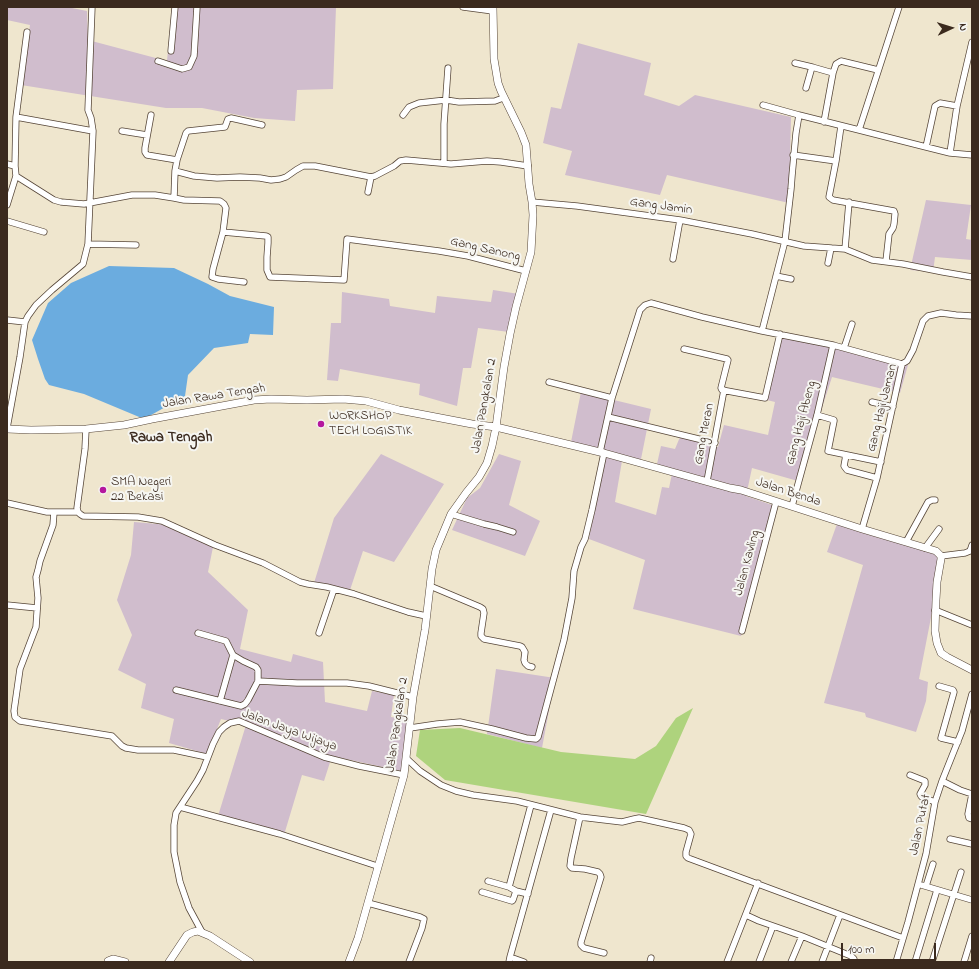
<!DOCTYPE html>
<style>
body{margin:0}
#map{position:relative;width:979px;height:969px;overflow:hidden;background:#efe6ce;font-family:"Indie Flower",sans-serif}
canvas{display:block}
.frame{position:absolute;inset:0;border:8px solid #3b2a1e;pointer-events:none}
.north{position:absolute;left:931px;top:8px;width:40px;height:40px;-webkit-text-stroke:3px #f6f6f2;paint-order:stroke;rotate:86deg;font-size:11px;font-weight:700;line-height:16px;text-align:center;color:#3b2a1e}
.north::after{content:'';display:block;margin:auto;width:14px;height:18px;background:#3b2a1e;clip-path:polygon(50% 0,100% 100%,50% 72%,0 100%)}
.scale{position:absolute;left:841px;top:943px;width:95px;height:18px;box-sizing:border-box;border:2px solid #3b2a1e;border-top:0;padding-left:5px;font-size:12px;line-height:14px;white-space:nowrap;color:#3b2a1e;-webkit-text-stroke:3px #f6f6f2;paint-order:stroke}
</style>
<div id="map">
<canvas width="979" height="969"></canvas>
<div class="frame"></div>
<div class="north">N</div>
<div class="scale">100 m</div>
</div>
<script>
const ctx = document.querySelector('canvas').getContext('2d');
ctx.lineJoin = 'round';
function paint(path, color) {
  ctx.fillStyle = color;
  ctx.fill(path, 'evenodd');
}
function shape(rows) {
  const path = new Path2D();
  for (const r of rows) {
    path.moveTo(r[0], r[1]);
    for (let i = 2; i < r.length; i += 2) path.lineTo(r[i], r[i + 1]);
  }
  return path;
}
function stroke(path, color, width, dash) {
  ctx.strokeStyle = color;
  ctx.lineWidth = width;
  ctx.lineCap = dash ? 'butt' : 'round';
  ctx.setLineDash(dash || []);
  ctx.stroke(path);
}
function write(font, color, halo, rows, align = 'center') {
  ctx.font = font + ' "Indie Flower",sans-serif';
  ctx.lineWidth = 4;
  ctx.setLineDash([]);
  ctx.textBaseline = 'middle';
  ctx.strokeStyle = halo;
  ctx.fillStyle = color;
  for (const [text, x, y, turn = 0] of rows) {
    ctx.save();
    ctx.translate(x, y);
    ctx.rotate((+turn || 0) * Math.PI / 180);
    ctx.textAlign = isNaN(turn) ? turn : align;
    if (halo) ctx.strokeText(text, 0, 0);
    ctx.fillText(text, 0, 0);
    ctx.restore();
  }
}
const industrial = shape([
 [7,7,67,7,87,11,88,40,167,61,172,7,336,7,333,89,297,90,295,121,254,118,202,108,166,108,21,85,30,25,7,20],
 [578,43,651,63,644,95,679,106,695,95,791,117,789,203,667,175,660,195,565,175,572,151,543,143,551,107,561,109],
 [926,200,971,205,966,239,972,240,972,260,935,257,933,272,910,270],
 [493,290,519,294,509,332,478,328,471,368,463,368,457,406,419,395,420,384,340,369,338,381,327,380,331,323,341,323,342,292,389,299,390,306,435,313,437,296,491,302],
 [783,332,908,365,900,393,832,377,798,481,752,468,746,496,778,507,741,636,633,609,645,560,589,539,603,451,571,442,581,392,651,409,640,464,622,461,615,502,656,515,662,487,669,488,673,469,657,464,661,446,675,449,680,437,718,447,724,425,768,435,775,402,767,400],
 [381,454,444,484,394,562,363,551,349,593,314,583,334,518],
 [499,454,521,461,509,505,540,521,525,556,452,530,467,498,480,488],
 [838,521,934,553,941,559,935,597,919,679,928,682,926,701,916,732,866,717,865,713,824,703,863,565,827,552],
 [134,522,170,525,213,547,208,572,248,610,240,649,291,662,293,654,323,662,325,702,367,711,372,691,394,695,391,717,407,719,401,771,332,756,324,781,302,775,284,835,218,816,246,725,221,719,207,754,169,743,174,719,141,708,146,684,118,670,132,635,117,600,131,555],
 [496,669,555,678,542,748,487,734]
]);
const green = shape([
 [693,708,646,814,445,780,416,756,420,730,460,728,561,752,635,759,656,746,676,718]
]);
const water = shape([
 [109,266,174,268,208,284,230,296,274,307,273,335,250,334,248,343,214,348,188,375,185,396,144,419,84,394,49,385,45,379,38,359,32,340,48,303,71,283]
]);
const minor = shape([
 [463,7,493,11],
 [171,51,175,7],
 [158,61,182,69,189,67,194,56,197,7],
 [795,63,812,67],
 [833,73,836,64,841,61,878,70],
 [806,88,812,67,833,73,824,122],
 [763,105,799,115],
 [151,115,145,148,145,152,147,155,177,160,175,171],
 [403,115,409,107,419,103,446,100,459,102,495,101,503,98],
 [16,117,27,32],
 [841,126,836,161,829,197,833,200,894,211,895,214,894,224,893,228,889,234,886,261],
 [859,130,899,7],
 [122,131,147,135],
 [926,147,935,106,940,103,957,106],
 [950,153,957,106,972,42],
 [793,155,836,161],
 [177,160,186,133,188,131,225,127,228,119,231,118,262,125],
 [444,163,444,124,448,68],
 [7,164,15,166],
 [16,176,54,200,61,202,84,204,132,195,155,195,174,198,175,171,194,176,217,178,240,177,260,178,271,180,280,179,286,177,296,170,303,166,315,166,371,177,375,176,394,166,400,161,406,160,451,164,487,161,501,162,528,166],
 [368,192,371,177],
 [174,198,184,200,220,201,224,204,226,208,223,232,213,269,212,277,218,279,244,282],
 [532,202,577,206,680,220,752,234,804,246,845,249,872,260,903,264,943,272,972,277],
 [7,205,16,176,15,166,16,117,93,131],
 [7,221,44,232],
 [223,232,266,236,268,237,268,243,267,257,267,270,270,277,344,280,347,239,439,251,468,256,526,271],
 [88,244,136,245],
 [845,249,849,202],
 [673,259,680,220],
 [828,263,831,248],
 [776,276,791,279],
 [7,320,25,322],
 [762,331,833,345,902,364],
 [844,348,852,324],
 [684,349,727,359,728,360,721,388,722,390,765,398,780,334],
 [549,382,612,398],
 [872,402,893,407],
 [817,415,834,420,834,421,828,451,881,462],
 [608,417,715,443],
 [7,428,20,357,25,322,28,316,36,305,52,290,83,264,88,244,93,131,91,118,88,110,92,7],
 [86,429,85,449,77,508,78,512,80,514,83,516,138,517,162,521,215,545,263,563,300,582,308,584,327,587,354,594,408,612,426,616],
 [600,452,612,398,640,310,645,305,651,303,702,317,762,331,785,241,791,189,792,176,796,133,799,115,859,130,926,147,950,153,972,155],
 [846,455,844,466,847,470,877,478],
 [707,481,724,390],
 [7,503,47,512,78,512],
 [792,506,817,415,833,345],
 [54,512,53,525,40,561,38,570,36,577,38,598,36,627,20,669,14,711,15,717,20,721,112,736,122,746,126,748,138,750,174,750,207,757],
 [451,514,484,524,497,527,513,532],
 [862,529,877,478,902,364,907,361,913,350,923,321,928,316,941,313,956,315,972,316],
 [906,542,928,502,932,500,935,500],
 [925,548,939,529],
 [941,556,965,553,970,551,972,545],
 [430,586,480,607,483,609,484,613,481,633,481,636,484,639,520,646,522,647,525,652,524,660,525,663,528,666,532,667],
 [7,605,37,608],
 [935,610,972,625],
 [742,631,776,502],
 [198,633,226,641,233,655,243,661,256,667,258,670,258,681],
 [319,633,334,589],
 [939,686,953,690,954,692,941,738,958,742],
 [176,690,241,706,245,704,248,700,258,681,297,683,347,683,369,686,413,697],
 [220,701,233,655],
 [410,728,437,724,460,722,492,729,526,738,536,739,538,737,564,640,572,598,574,571,581,547,585,539,592,510,604,453],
 [406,758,420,771,441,785,456,791,473,795,517,801,580,817,622,822,634,819,639,818,684,828,689,830,691,834,686,852,686,856,688,858,903,938],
 [910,775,925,781,925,785,920,794,921,796,922,797,935,802],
 [942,781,960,790,972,794,968,814,969,818,972,819],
 [180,807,206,814,280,834,377,866],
 [580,817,571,858,570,866,572,868,585,869,598,872,600,874,601,877,581,942,581,945,584,948,604,953],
 [950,839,972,844],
 [488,881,509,887],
 [918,884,972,900],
 [926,886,933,864],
 [482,892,512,901,513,900,516,891],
 [528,894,516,891,509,887,531,805],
 [368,903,420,917,424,919,422,928,409,962],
 [746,915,759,921,802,936,851,956,854,959,854,962],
 [202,932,189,908,180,882,174,852,174,825,176,813,197,781,203,770,213,744,219,732,224,727,230,723,239,721,324,757,359,766,404,775],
 [510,957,551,810],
 [509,962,510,957,524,962],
 [650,962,651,958],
 [727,962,758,883],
 [759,962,773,926],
 [791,962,802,936],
 [822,962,840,915],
 [896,962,908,922,926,854,935,802,942,781,962,731,972,694],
 [915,962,937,890],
 [932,962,961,872],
 [964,962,972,936]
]);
const tertiary = shape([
 [7,429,31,430,86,429,124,425,152,419,254,400,271,399,307,400,343,399,366,401,399,410,472,424,496,427,604,453,730,488,741,490,862,529,936,551,941,556,941,559,937,582,936,600,935,631,937,643,941,653,947,657,972,670],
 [108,962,108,961,113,959,125,962],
 [169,962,187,935,193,932,198,931,210,936,250,962],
 [349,962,358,938,404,775,413,697,425,630,432,569,436,550,451,514,466,493,479,477,487,463,492,446,496,427,504,367,510,334,516,307,531,252,533,215,532,202,529,184,526,145,521,132,501,91,498,83,494,59,493,7]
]);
const markers = [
 [321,424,4,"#b5179e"],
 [103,490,4,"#b5179e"]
];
const streetNames = [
 ["Gang Jamin",661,207,8],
 ["Gang Sanong",485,250,13],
 ["Jalan Rawa Tengah",214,397,-9],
 ["Jalan Pangkalan 2",485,406,-80],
 ["Gang Haji Jaman",883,408,-76],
 ["Gang Haji Abeng",802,423,-75],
 ["Gang Meran",705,434,-79],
 ["Jalan Benda",788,493,18],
 ["Jalan Kavling",748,563,-75],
 ["Jalan Pangkalan 2",398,725,-82],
 ["Jalan Jaya Wijaya",289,731,20],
 ["Jalan Putat",921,825,-78]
];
const poiNames = [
 ["WORKSHOP",329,417],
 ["TECH LOGISTIK",329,432],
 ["SMA Negeri",111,483],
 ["22 Bekasi",111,498]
];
const quarterNames = [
 ["Rawa Tengah",171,439]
];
paint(industrial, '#d0bdcd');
paint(green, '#aed37d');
paint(water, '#6bacdf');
stroke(minor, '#564638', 7);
stroke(tertiary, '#564638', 8);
stroke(minor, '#fff', 5.5);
stroke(tertiary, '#fff', 7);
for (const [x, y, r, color] of markers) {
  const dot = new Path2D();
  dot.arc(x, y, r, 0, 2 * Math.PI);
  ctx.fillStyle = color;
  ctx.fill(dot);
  stroke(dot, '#f6f6f2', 1.5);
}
write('13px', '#3b2a1e', '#f6f6f2', streetNames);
write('13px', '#3b2a1e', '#f6f6f2', poiNames, 'left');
write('bold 15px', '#3b2a1e', '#f6f6f2', quarterNames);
</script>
